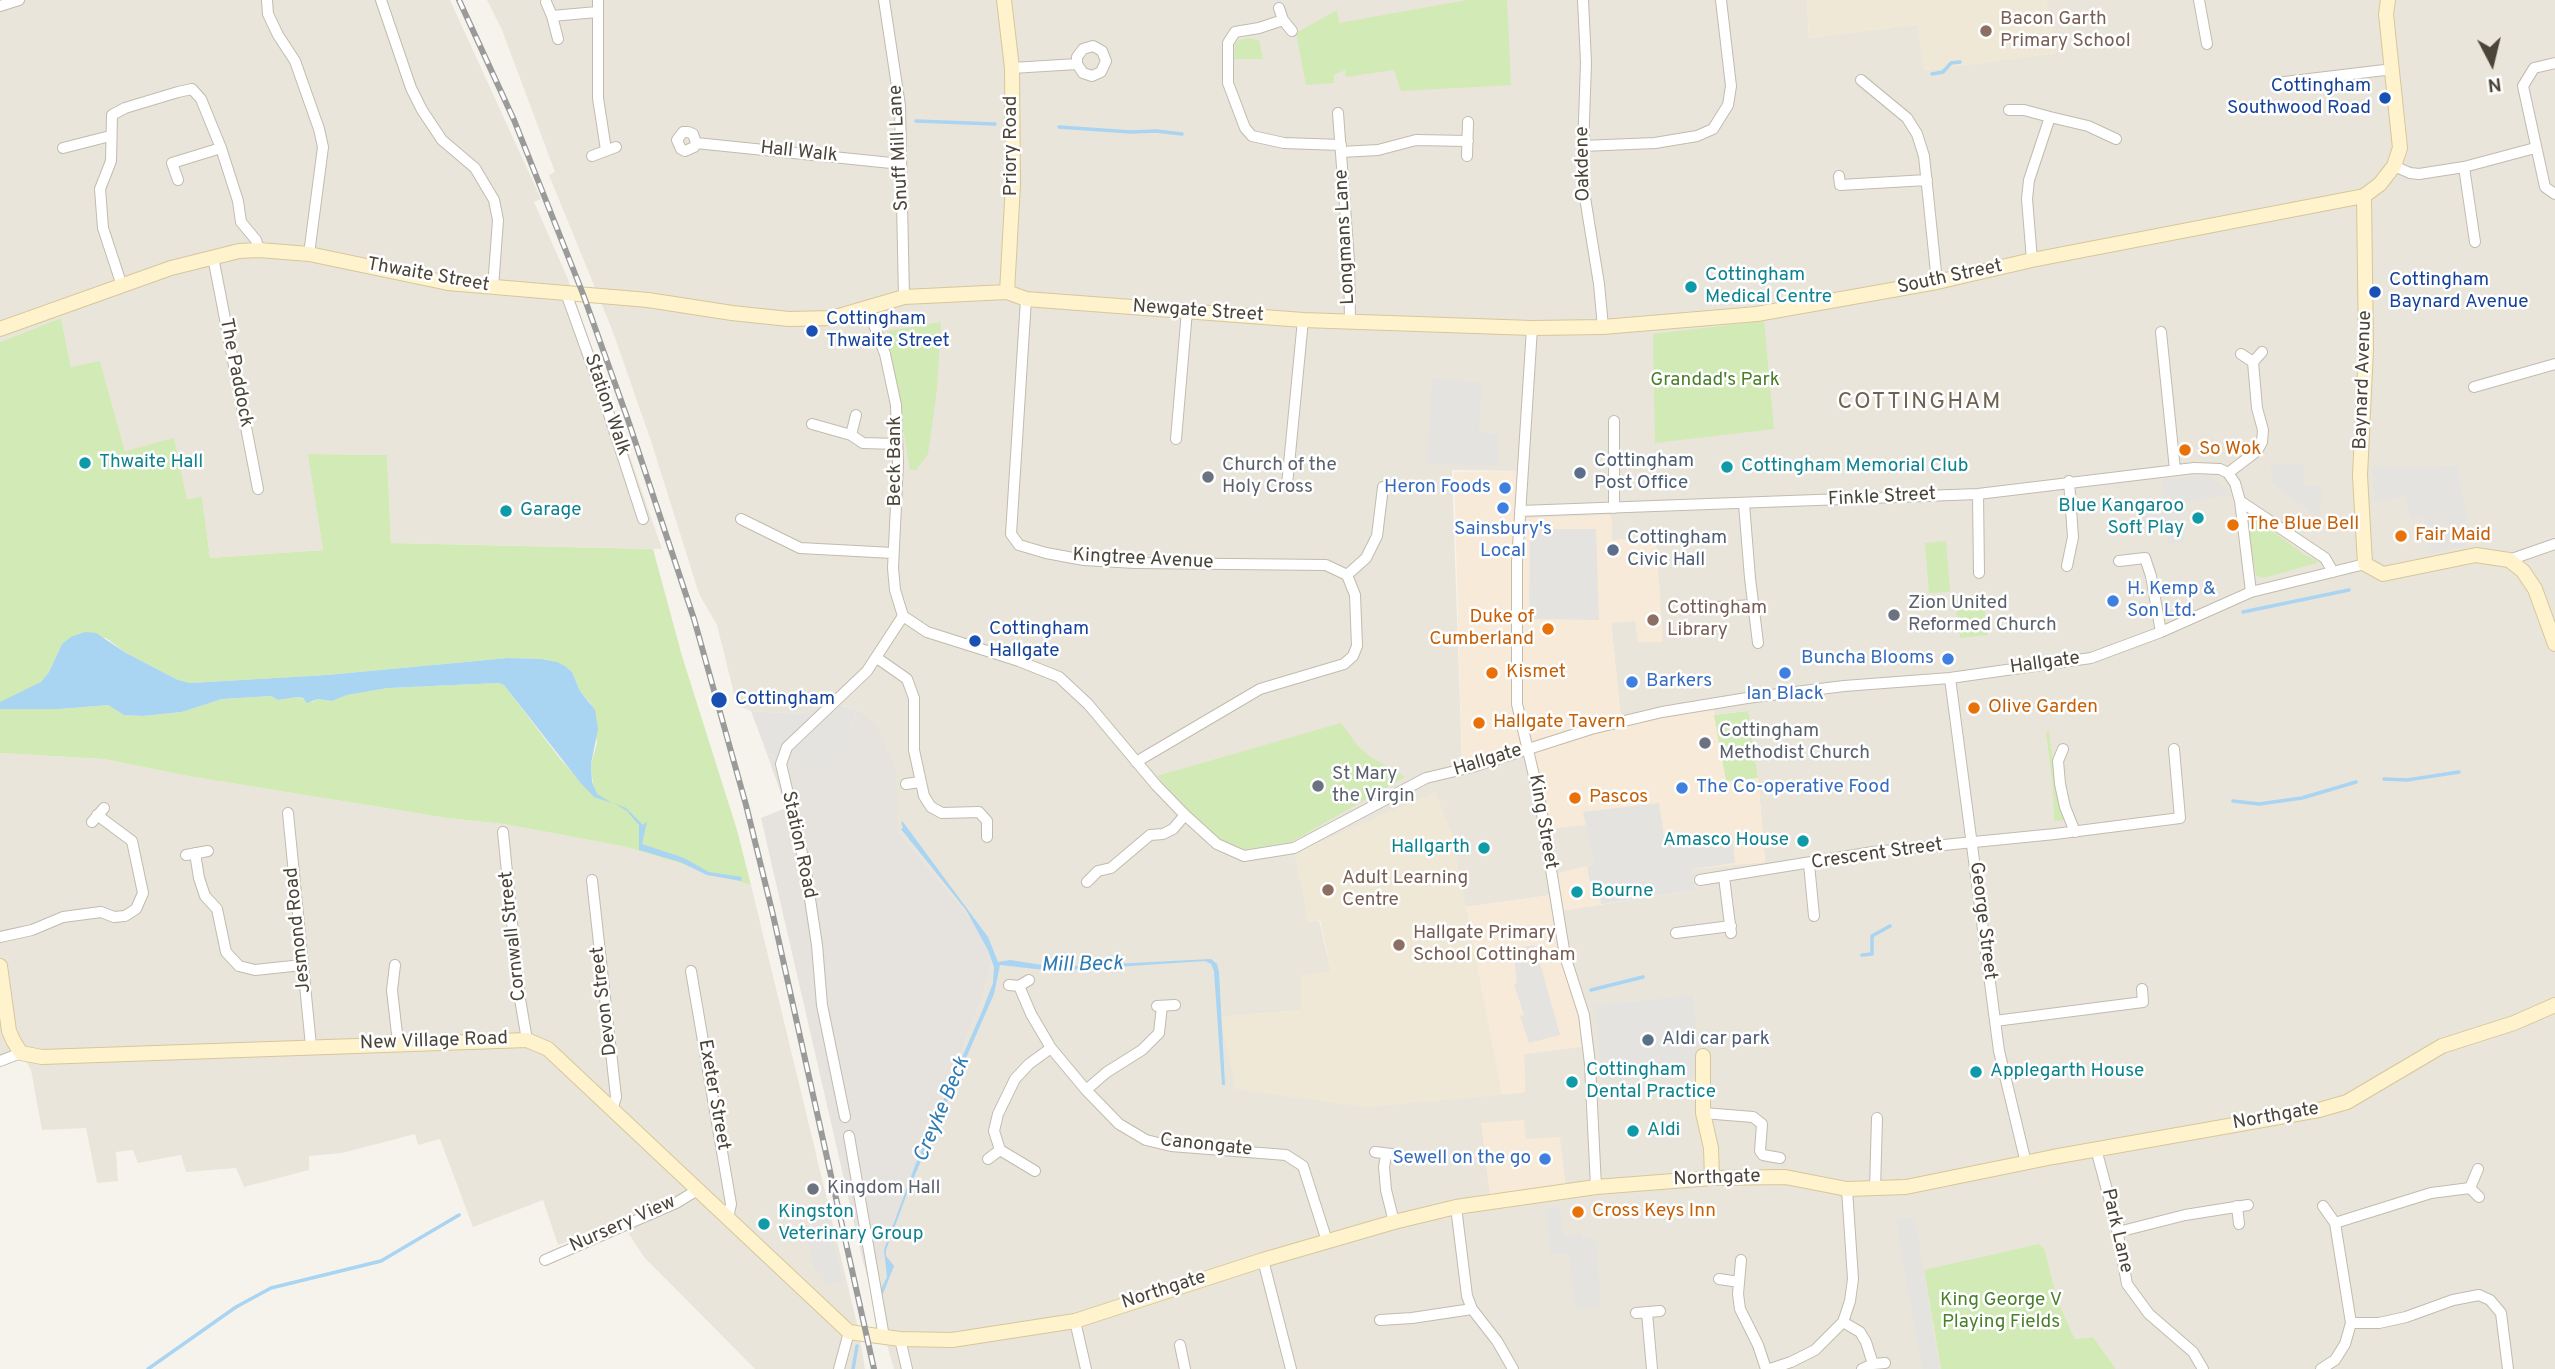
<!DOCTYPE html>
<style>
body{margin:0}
#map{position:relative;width:2555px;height:1369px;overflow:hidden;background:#f6f3ec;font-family:Overpass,sans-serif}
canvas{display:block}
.north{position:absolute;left:2457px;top:28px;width:70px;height:70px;-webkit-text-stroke:5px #fff;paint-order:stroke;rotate:173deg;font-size:19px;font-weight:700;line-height:28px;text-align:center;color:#4b4439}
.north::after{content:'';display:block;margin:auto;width:24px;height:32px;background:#4b4439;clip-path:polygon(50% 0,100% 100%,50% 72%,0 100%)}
</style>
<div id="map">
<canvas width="2555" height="1369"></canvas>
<div class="north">N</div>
</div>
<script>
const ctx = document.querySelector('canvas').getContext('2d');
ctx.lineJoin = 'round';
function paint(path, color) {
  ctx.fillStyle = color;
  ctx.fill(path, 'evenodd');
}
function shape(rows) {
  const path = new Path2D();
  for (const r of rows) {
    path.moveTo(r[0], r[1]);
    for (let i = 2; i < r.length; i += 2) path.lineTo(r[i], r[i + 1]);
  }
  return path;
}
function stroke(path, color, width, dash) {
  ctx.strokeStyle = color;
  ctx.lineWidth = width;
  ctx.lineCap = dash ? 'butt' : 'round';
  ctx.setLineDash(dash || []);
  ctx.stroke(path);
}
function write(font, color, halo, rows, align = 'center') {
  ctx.font = font + ' Overpass,sans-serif';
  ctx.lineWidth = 5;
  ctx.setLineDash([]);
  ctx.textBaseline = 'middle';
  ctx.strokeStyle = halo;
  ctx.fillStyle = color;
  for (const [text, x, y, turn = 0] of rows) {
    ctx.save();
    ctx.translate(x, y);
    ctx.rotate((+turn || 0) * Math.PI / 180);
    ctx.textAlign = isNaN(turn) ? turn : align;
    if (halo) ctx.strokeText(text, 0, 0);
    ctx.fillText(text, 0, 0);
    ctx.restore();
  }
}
const residential = shape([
 [0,0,450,0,541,199,534,202,568,279,662,549,391,543,387,455,309,454,323,550,210,558,202,498,187,499,174,439,125,451,100,362,71,367,61,318,0,342],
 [487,0,1807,0,1809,38,1918,24,1925,70,2056,53,2046,0,2555,0,2555,1369,2116,1369,2093,1337,2075,1339,2057,1299,2045,1250,1924,1270,1941,1369,894,1369,863,1262,883,1259,935,1116,947,1091,984,991,995,948,898,831,874,721,857,709,829,704,799,714,751,711,737,706,717,625,699,594,652,444,613,332,549,175,555,172,502,30],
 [1452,470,1522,471,1522,519,1611,515,1612,540,1663,641,1635,621,1611,622,1621,719,1668,705,1712,703,1714,715,1747,711,1758,778,1765,862,1691,869,1694,890,1560,911,1575,1003,1585,1046,1524,1054,1525,1092,1364,1107,1220,1017,1302,1010,1331,971,1319,920,1309,922,1295,853,1351,829,1451,830,1465,907,1559,894,1587,867,1594,865,1587,825,1529,743,1462,763],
 [0,753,104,759,188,776,447,818,504,824,627,847,751,885,859,1332,865,1369,755,1369,644,1257,621,1222,558,1245,543,1200,473,1227,440,1139,418,1145,415,1134,342,1153,309,1156,309,1170,244,1187,236,1168,186,1172,181,1155,138,1163,133,1150,116,1152,118,1181,97,1183,86,1128,42,1130,31,1070,23,1056,0,1057]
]);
const commercial = shape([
 [1522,471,1522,518,1611,515,1612,540,1656,538,1663,642,1638,642,1635,621,1611,623,1621,719,1668,705,1713,703,1726,781,1758,778,1765,862,1692,869,1695,890,1560,911,1575,1003,1585,1046,1524,1054,1525,1092,1502,1095,1465,907,1558,894,1555,874,1594,864,1587,825,1548,829,1529,743,1462,763,1454,472],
 [1524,1120,1526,1139,1560,1137,1567,1196,1491,1205,1481,1123]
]);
const industrial = shape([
 [857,709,874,721,896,769,898,831,995,948,984,991,947,1091,935,1116,883,1260,863,1262,761,818,786,808,767,754,838,772]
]);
const education = shape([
 [1807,0,2046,0,2057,53,1924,70,1918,24,1809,38],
 [1435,792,1451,830,1502,1095,1364,1107,1236,1089,1220,1017,1301,1010,1301,975,1331,971,1320,920,1309,922,1295,853]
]);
const green = shape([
 [1467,0,1507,0,1511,85,1401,91,1394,70,1346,77,1345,70,1334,75,1334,83,1306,85,1296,33,1337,10,1339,23],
 [1248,38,1259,40,1263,59,1234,59,1235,44,1239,40],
 [61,318,71,367,100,361,125,451,174,438,187,499,202,497,210,558,323,550,308,454,387,455,391,543,653,549,682,656,737,830,751,885,627,847,504,824,447,818,188,776,104,759,0,753,0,342],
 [74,637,106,638,126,653,178,680,190,683,327,675,508,658,543,659,556,662,565,666,572,672,580,691,591,704,597,743,591,764,594,796,561,760,504,685,498,683,388,688,347,695,332,701,318,699,312,702,297,697,278,700,271,696,222,699,182,712,143,716,124,715,108,705,60,709,16,708,6,701,41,682,49,672,62,644],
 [1764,321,1774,429,1655,443,1653,334],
 [941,322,937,389,928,454,916,470,910,470,887,331],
 [2256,519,2305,555,2317,560,2317,563,2264,578,2256,576,2247,523],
 [1946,541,1950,592,1929,593,1925,543],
 [1983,597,1988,635,1960,638,1955,601],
 [1748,711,1758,778,1726,781,1714,715],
 [1341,723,1357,745,1369,756,1405,777,1291,842,1242,850,1219,839,1188,810,1157,776],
 [2049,731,2056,784,2065,820,2054,821,2053,787,2046,733],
 [2039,1244,2045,1250,2057,1299,2075,1339,2093,1337,2116,1369,1941,1369,1924,1270]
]);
const parking = shape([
 [1432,378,1482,383,1479,432,1498,434,1498,466,1427,464],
 [2271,464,2305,464,2304,485,2322,487,2320,519,2272,483],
 [2457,465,2469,529,2464,531,2466,546,2430,554,2423,517,2410,518,2406,496,2374,502,2373,467,2432,468],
 [2209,475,2232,495,2182,502,2184,515,2180,515,2184,542,2168,544,2166,521,2139,524,2137,510,2145,508,2144,502,2164,499,2162,479],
 [1530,529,1596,529,1599,620,1529,619],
 [829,704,857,709,838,773,767,754,751,711,799,714],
 [1659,803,1665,844,1732,835,1735,863,1692,869,1695,890,1601,904,1600,894,1593,895,1587,867,1594,864,1583,812],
 [1535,945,1560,1035,1529,1043,1520,1016,1524,1015,1514,984,1517,983,1513,948],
 [1693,995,1701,1074,1602,1083,1595,1006],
 [1559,1205,1563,1236,1581,1234,1582,1239,1596,1238,1601,1307,1575,1309,1569,1254,1550,1254,1547,1209],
 [828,1215,842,1282,824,1284,823,1274,814,1268,808,1242,816,1239,811,1219],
 [1915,1217,1933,1330,1940,1369,1922,1369,1896,1220]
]);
const water = shape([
 [85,632,96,633,126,653,178,680,190,683,327,675,508,658,542,659,557,662,565,666,572,672,580,691,595,710,598,729,591,764,592,782,597,794,612,803,594,797,579,781,504,685,498,683,388,688,347,695,332,701,318,699,307,703,303,698,297,697,278,700,271,696,222,699,182,712,143,716,124,715,108,705,60,709,0,709,0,702,41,682,49,672,62,644,71,637],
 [614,803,626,808,643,825,647,821,642,844,684,858,709,872,742,877,741,881,707,875,680,862,639,850,639,825,627,811],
 [901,822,903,822,988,937,998,962,1010,960,1055,967,1211,959,1217,964,1219,972,1225,1085,1222,1085,1214,971,1211,964,1205,961,1054,971,1000,965,994,994,908,1191,886,1250,886,1256,894,1266,882,1296,879,1293,887,1277,884,1250,916,1163,983,1009,993,983,994,967,988,950,966,910,901,829,903,828]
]);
const stream = shape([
 [1932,74,1943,72,1951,63,1960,62],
 [916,121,995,124],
 [1059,127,1131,132,1156,131,1182,134],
 [2243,612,2349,590],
 [2384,779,2407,780,2459,772],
 [2233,801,2259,804,2302,798,2356,782],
 [1862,955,1872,954,1872,936,1890,926],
 [1591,990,1643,977],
 [148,1369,236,1307,271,1288,381,1261,459,1215],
 [853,1369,857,1346]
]);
const street = shape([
 [267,0,268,14,278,35,295,61,319,129,323,147,309,254],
 [381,0,411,88,422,110,442,140,475,168,494,200,498,220,493,288],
 [598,0,598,98,606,150],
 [884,0,900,106,904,297],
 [1583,0,1586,62,1582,179,1599,284,1603,327],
 [2199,0,2207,44],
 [546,2,552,16,558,39],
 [0,6,19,0],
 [1279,8,1283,20,1292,31],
 [552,16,597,12],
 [1283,20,1259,28,1235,32,1228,43,1228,83,1245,128,1252,136,1284,143,1341,145],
 [2555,63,2534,68,2523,86,2545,187,2555,194],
 [1012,68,1077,64,1077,57,1083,49,1093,46,1102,51,1106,61,1101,72,1092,76,1083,73,1077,64],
 [1861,80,1907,118,1917,134,1924,156,1937,282],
 [2276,83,2393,69],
 [2009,110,2024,110,2050,117],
 [1338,113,1349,261,1350,322],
 [696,143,694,147,685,151,681,149,677,140,683,132,688,132,693,134,696,143,901,164],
 [1582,146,1655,143,1697,136,1713,129,1728,105,1731,86,1721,0],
 [63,148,110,136],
 [1341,152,1378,150,1416,140,1468,141],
 [592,156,616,147],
 [1467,156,1468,122],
 [2394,166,2410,173,2419,174,2464,167,2535,148],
 [2464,167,2475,242],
 [1839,176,1840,185,1927,180],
 [178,180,172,163,221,148],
 [213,257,258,489],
 [2032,260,2027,199,2029,180,2050,117,2088,126,2116,139],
 [122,286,103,228,100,189,111,161,112,115,125,108,178,92,192,89,201,99,221,148,238,201,241,222,256,240,259,250],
 [566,293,604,399,643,519],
 [1026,299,1011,534,1019,545,1046,553,1084,560,1135,563,1326,565,1347,575,1366,558,1377,536,1383,487],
 [868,309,885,354,896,405,898,463,893,568,895,590,903,616],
 [1532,328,1517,562,1517,704,1540,801,1565,956,1584,1015,1590,1064,1596,1187],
 [2161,332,2175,470],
 [2241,354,2253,362,2262,352],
 [2474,387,2555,364],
 [1614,421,1614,508],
 [812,424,851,435,863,443,897,444],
 [851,435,856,415],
 [1176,439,1187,311],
 [2228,473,2257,451,2262,442,2263,430,2257,408,2253,362],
 [1287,485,1303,320],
 [1978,494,1979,573],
 [2240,501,2251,592],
 [1744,504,1750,578,1758,643],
 [1520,511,1978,494,2194,468,2220,469,2228,473,2235,483,2240,501,2325,558,2333,572],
 [741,519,800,548,893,553],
 [2509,560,2555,544],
 [2119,561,2145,558,2151,576,2161,632],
 [2067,566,2073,537,2069,481],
 [1716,607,1754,605],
 [903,616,927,632,1019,661,1059,677,1088,704,1156,785,1185,815,1217,844,1244,856,1294,848,1426,778,1472,767,1591,729,1662,712,1747,698,1844,686,1950,678,2091,658,2161,632,2251,592,2365,564],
 [877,658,907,679,914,698,914,750,924,796,931,807,942,813,979,812,987,821,987,837],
 [1950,678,1999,1051,2026,1163],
 [2063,749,2058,761,2060,784,2065,807,2075,832],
 [1136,762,1260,689,1344,664,1353,656,1357,646,1355,595,1347,575],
 [906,784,920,782],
 [288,813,311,1046],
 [92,822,104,808],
 [503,832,519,993,527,1040],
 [195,853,199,878,205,896,217,909,226,952,239,966,255,970,302,965],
 [186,855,208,851],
 [1809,864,1814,916],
 [1724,877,1731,933],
 [592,880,616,1097,612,1110],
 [1700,880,1873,852,2055,834,2180,818,2174,749],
 [1087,882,1098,871,1111,868,1150,835,1163,834,1173,829,1185,815],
 [1676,933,1731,926],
 [0,937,32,930,63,917,101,912,114,917,125,916,136,909,143,893,132,841,97,815],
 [395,965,392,990,398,1043],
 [691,971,731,1204,728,1218],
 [1009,985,1019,986,1029,980],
 [1019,986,1031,1014,1051,1048,1086,1090,1119,1124,1146,1140,1171,1146,1286,1155,1303,1166,1327,1241],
 [1157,1006,1175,1005],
 [1995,1021,2143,1002,2142,989],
 [0,1061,21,1053],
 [1086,1090,1107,1072,1142,1050,1159,1033,1162,1006],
 [1703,1113,1753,1117,1762,1124,1760,1151,1763,1155,1780,1158],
 [845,1117,822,1005,817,945,805,866,781,764,787,747,867,671,903,616],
 [849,1136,884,1337],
 [2096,1149,2116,1224,2127,1284,2149,1314,2193,1352,2203,1369],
 [1375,1152,1399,1155],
 [1386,1155,1384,1167,1386,1190,1394,1222],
 [988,1159,1000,1150],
 [2478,1169,2470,1188,2479,1197],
 [1035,1171,1000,1150,994,1131,998,1114,1015,1079,1029,1064,1051,1048],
 [1875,1190,1877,1118],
 [2237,1206,2239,1224],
 [2323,1206,2335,1223],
 [1456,1207,1467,1296,1472,1309,1497,1341,1513,1369],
 [2118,1232,2185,1215,2248,1205],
 [545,1260,676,1203,699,1189],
 [1263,1260,1291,1369],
 [1741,1260,1738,1294,1740,1309,1758,1345,1766,1369],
 [1719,1279,1739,1282],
 [1636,1313,1660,1311],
 [1647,1313,1652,1369],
 [1380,1320,1412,1318,1472,1309],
 [1075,1321,1086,1369],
 [1843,1322,1860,1332,1866,1342,1873,1364],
 [2351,1323,2379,1323,2406,1317,2453,1300,2479,1295,2490,1300,2501,1313,2508,1369],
 [900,1339,907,1369],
 [1180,1345,1185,1369],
 [839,1369,849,1332],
 [1770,1369,1791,1362,1815,1350,1843,1322,1850,1301,1853,1279,1847,1189],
 [1862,1369,1873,1364,1885,1363],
 [2321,1369,2335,1360,2345,1344,2351,1323,2335,1223,2431,1193,2470,1188]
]);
const secondary = shape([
 [1004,0,1012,68,1013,184,1007,292],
 [2364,196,2366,350,2360,475,2365,564,2383,574,2476,555,2509,560,2523,571,2535,589,2555,644],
 [0,329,171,268,239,251,259,250,309,254,448,283,648,300,732,313,789,319,832,318,904,297,1007,292,1026,299,1303,320,1532,328,1603,327,1757,314,1937,282,2032,260,2364,196,2380,184,2394,166,2400,148,2386,14,2388,0],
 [0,966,9,1031,14,1042,21,1053,42,1057,527,1040,548,1049,849,1332,900,1339,952,1340,1075,1321,1263,1260,1394,1222,1456,1207,1596,1187,1712,1178,1785,1177,1847,1189,1906,1187,2053,1157,2319,1110,2347,1102,2442,1046,2514,1023,2555,1005],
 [1703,1056,1703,1113,1711,1148,1712,1178]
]);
const rail = shape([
 [459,0,514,120,583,294,628,420,694,619,746,805,773,915,874,1369]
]);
const markers = [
 [1986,31,7,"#8d6e63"],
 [2385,98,7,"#1a4fb4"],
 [1691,287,7,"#0f9aa8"],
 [2375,292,7,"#1a4fb4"],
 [812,331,7,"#1a4fb4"],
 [2185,450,7,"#e8710a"],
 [85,463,7,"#0f9aa8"],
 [1727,467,7,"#0f9aa8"],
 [1580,473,7,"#5c6f8a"],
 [1208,477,7,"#6b7280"],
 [1505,488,7,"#3f7fe0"],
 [1503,508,7,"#3f7fe0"],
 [506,511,7,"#0f9aa8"],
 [2198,518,7,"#0f9aa8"],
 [2233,525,7,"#e8710a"],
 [2401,536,7,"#e8710a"],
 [1613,550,7,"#5c6f8a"],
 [2113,601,7,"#3f7fe0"],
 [1894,615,7,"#6b7280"],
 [1653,620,7,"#8d6e63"],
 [1548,629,7,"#e8710a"],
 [975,641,7,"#1a4fb4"],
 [1948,659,7,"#3f7fe0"],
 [1492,673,7,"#e8710a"],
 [1785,673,7,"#3f7fe0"],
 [1632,682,7,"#3f7fe0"],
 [719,700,9,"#1a4fb4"],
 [1974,708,7,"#e8710a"],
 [1479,723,7,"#e8710a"],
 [1705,743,7,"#6b7280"],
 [1318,786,7,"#6b7280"],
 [1682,788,7,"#3f7fe0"],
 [1575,798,7,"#e8710a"],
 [1803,841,7,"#0f9aa8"],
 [1484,848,7,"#0f9aa8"],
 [1328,890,7,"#8d6e63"],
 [1577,892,7,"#0f9aa8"],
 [1399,945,7,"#8d6e63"],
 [1648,1040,7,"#5c6f8a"],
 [1976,1072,7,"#0f9aa8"],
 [1572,1082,7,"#0f9aa8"],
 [1633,1131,7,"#0f9aa8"],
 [1545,1159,7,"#3f7fe0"],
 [813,1189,7,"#6b7280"],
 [1578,1212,7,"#e8710a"],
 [764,1224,7,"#0f9aa8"]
];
const educationNames = [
 ["Bacon Garth",2000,20],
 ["Primary School",2000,42],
 ["Cottingham",1667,609],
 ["Library",1667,631],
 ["Adult Learning",1342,879],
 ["Centre",1342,901],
 ["Hallgate Primary",1413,934],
 ["School Cottingham",1413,956]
];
const transitNames = [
 ["Cottingham",2371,87,"right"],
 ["Southwood Road",2371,109,"right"],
 ["Cottingham",2389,281],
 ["Baynard Avenue",2389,303],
 ["Cottingham",826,320],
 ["Thwaite Street",826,342],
 ["Cottingham",989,630],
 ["Hallgate",989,652],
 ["Cottingham",735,700]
];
const streetNames = [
 ["Priory Road",1012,146,-90],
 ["Snuff Mill Lane",900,148,-93],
 ["Hall Walk",799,153,6],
 ["Oakdene",1584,164,-91],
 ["Longmans Lane",1346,237,-93],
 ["Thwaite Street",428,276,10],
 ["South Street",1950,278,-12],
 ["Newgate Street",1198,312,4],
 ["The Paddock",235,373,79],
 ["Baynard Avenue",2364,380,-88],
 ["Station Walk",606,405,71],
 ["Beck Bank",896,461,-90],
 ["Finkle Street",1882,498,-3],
 ["Kingtree Avenue",1143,560,3],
 ["Hallgate",2045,664,-8],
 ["Hallgate",1488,761,-17],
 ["King Street",1542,822,80],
 ["Station Road",798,845,78],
 ["Crescent Street",1877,855,-8],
 ["George Street",1982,921,83],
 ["Jesmond Road",299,930,-96],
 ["Cornwall Street",514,936,-96],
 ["Devon Street",605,1001,-97],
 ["New Village Road",434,1042,-2],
 ["Exeter Street",713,1095,80],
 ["Northgate",2276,1117,-10],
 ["Canongate",1206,1146,6],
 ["Northgate",1717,1179,-2],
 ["Nursery View",623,1225,-24],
 ["Park Lane",2116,1231,77],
 ["Northgate",1164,1291,-18]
];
const cultureNames = [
 ["Cottingham",1705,276],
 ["Medical Centre",1705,298],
 ["Thwaite Hall",99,463],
 ["Cottingham Memorial Club",1741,467],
 ["Blue Kangaroo",2184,507,"right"],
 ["Soft Play",2184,529,"right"],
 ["Garage",520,511],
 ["Amasco House",1789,841,"right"],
 ["Hallgarth",1470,848,"right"],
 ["Bourne",1591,892],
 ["Cottingham",1586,1071],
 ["Dental Practice",1586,1093],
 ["Applegarth House",1990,1072],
 ["Aldi",1647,1131],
 ["Kingston",778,1213],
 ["Veterinary Group",778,1235]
];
const parkNames = [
 ["Grandad's Park",1715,381],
 ["King George V",2001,1301],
 ["Playing Fields",2001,1323]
];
const foodNames = [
 ["So Wok",2199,450],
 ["The Blue Bell",2247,525],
 ["Fair Maid",2415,536],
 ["Duke of",1534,618,"right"],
 ["Cumberland",1534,640,"right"],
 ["Kismet",1506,673],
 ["Olive Garden",1988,708],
 ["Hallgate Tavern",1493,723],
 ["Pascos",1589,798],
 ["Cross Keys Inn",1592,1212]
];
const serviceNames = [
 ["Cottingham",1594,462],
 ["Post Office",1594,484],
 ["Cottingham",1627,539],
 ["Civic Hall",1627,561],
 ["Aldi car park",1662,1040]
];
const worshipNames = [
 ["Church of the",1222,466],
 ["Holy Cross",1222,488],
 ["Zion United",1908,604],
 ["Reformed Church",1908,626],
 ["Cottingham",1719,732],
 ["Methodist Church",1719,754],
 ["St Mary",1332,775],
 ["the Virgin",1332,797],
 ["Kingdom Hall",827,1189]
];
const shopNames = [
 ["Heron Foods",1491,488],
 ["Sainsbury's",1503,530,"center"],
 ["Local",1503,552,"center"],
 ["H. Kemp &",2127,590,"left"],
 ["Son Ltd.",2127,612,"left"],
 ["Buncha Blooms",1934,659],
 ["Barkers",1646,682,"left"],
 ["Ian Black",1785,695,"center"],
 ["The Co-operative Food",1696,788,"left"],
 ["Sewell on the go",1531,1159]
];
const waterNames = [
 ["Mill Beck",1082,966,-1],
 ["Creyke Beck",943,1110,-67]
];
const quarterNames = [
 ["COTTINGHAM",1920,403]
];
paint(residential, '#eae5da');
paint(commercial, '#f7ead8');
paint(industrial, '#e6e2dd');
paint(education, '#efe8d6');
paint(green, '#d2eab5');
paint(parking, '#e5e3e0');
paint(water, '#a9d4f2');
stroke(stream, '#a9d4f2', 3.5);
stroke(street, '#c2bbae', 12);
stroke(secondary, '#d6c79b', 16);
stroke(street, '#fff', 10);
stroke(secondary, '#fff3cd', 14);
stroke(rail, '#9a9a9a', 6);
stroke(rail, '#fff', 3.5, [10]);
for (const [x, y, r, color] of markers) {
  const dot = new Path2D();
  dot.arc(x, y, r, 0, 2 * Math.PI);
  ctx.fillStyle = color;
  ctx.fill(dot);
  stroke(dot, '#fff', 2.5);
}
write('19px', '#785e54', '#fff', educationNames, 'left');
write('19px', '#164399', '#fff', transitNames, 'left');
write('19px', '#4b4439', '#fff', streetNames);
write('19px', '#0d838f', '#fff', cultureNames, 'left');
write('19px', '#4a7f2a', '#fff', parkNames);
write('19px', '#c56008', '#fff', foodNames, 'left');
write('19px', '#4e5e75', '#fff', serviceNames, 'left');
write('19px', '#5b616d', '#fff', worshipNames, 'left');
write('19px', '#366cbe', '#fff', shopNames, 'right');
write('italic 21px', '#2e7ab2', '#fff', waterNames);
ctx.letterSpacing = '2px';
write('23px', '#6e6250', '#fff', quarterNames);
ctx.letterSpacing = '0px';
</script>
